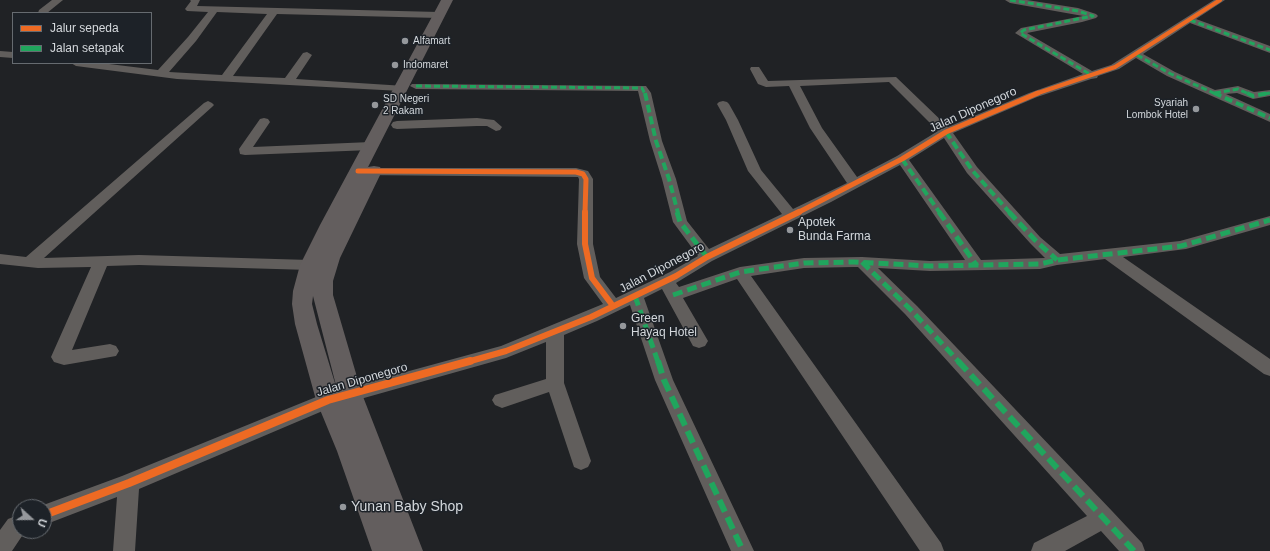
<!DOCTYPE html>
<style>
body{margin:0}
#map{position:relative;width:1270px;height:551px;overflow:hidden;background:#202225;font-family:Helvetica,sans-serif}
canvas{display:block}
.legend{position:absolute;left:12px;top:12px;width:140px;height:52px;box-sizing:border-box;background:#1d2228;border:1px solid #666b70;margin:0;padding:5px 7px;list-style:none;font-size:12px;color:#d4d8dc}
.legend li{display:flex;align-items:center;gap:8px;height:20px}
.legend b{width:20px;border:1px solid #666b70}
.north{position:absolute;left:12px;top:499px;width:40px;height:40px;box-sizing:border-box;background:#1d2228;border:1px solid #666b70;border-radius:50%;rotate:111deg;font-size:11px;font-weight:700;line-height:16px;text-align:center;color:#d4d8dc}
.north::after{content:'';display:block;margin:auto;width:14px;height:18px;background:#95989c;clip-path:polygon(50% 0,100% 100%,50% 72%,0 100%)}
</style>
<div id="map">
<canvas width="1270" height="551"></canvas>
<ul class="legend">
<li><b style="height:5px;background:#ed6a23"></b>Jalur sepeda</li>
<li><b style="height:5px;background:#20a55d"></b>Jalan setapak</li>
</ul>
<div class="north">U</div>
</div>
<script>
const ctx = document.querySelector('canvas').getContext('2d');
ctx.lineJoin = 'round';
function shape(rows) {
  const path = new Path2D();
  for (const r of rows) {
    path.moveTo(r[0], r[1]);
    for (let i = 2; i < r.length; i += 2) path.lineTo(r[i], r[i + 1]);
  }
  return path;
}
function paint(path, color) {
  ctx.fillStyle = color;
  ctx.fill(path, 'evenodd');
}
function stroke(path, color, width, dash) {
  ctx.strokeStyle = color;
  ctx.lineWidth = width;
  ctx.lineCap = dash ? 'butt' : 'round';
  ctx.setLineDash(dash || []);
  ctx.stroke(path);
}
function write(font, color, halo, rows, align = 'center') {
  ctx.font = font + ' Helvetica,sans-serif';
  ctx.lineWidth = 3;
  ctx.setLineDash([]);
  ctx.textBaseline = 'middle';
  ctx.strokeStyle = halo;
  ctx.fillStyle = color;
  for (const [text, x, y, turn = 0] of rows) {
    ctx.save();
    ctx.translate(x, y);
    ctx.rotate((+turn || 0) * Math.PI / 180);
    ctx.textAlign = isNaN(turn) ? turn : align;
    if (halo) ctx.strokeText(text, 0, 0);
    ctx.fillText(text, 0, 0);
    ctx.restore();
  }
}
const minor = shape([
 [52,0,63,0,47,13,38,13,39,10,52,0],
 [190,0,200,0,197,6,439,12,444,15,439,18,277,14,233,76,285,78,303,53,307,52,312,55,296,79,405,86,407,88,405,90,401,91,177,79,76,66,71,63,101,63,158,70,188,37,208,12,187,11,185,9,191,1,190,0],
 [217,12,267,14,222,75,169,72,196,41,217,12],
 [1005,0,1027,0,1078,8,1096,14,1098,16,1096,18,1082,22,1027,33,1092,71,1111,65,1214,0,1225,0,1196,19,1270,46,1270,53,1190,23,1143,54,1175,72,1215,90,1238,86,1254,92,1270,90,1270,96,1253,99,1237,93,1226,94,1270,114,1270,122,1167,76,1136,58,1119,69,1098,76,1097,78,1091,79,1037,97,953,133,977,167,1040,237,1060,254,1180,241,1270,216,1270,225,1186,249,1123,257,1270,359,1270,376,1264,374,1105,259,1057,265,1040,269,930,271,878,268,917,306,1112,511,1142,543,1145,551,1119,551,1101,531,1065,551,1031,551,1034,543,1087,516,905,314,858,267,854,267,804,268,751,276,941,543,944,551,920,551,737,279,683,298,708,341,705,346,699,348,693,346,662,289,644,298,673,380,754,551,731,551,655,380,630,305,597,321,564,335,564,383,591,461,588,467,581,470,574,467,549,392,502,408,495,405,492,400,495,395,546,379,546,342,506,358,332,407,139,489,135,551,113,551,117,497,44,525,44,507,38,507,122,476,321,395,501,346,603,304,584,278,577,244,579,179,578,177,360,175,355,174,353,171,355,168,576,168,588,171,593,179,593,244,600,277,616,298,670,272,698,256,673,222,662,179,650,141,638,91,416,89,410,86,412,84,646,86,651,93,662,141,676,179,687,221,709,249,782,214,748,171,726,120,717,104,719,102,723,101,727,102,729,104,738,120,761,170,793,209,847,183,810,128,789,86,766,87,758,84,750,69,751,67,759,67,768,81,896,77,948,127,1029,93,1083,74,1015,33,1021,28,1083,16,1010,3,1005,0],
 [889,82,938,131,897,156,857,177,822,128,800,86,889,82],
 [944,138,967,173,1030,243,1045,258,981,260,909,160,944,138],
 [900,165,965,260,930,261,862,257,804,258,740,267,679,287,676,283,712,261,831,202,900,165],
 [0,51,13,52,13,58,0,57,0,51],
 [208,101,212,103,214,105,212,107,44,258,139,255,310,260,316,261,318,265,316,269,310,270,139,265,107,266,72,350,110,344,116,346,119,351,116,356,64,365,54,362,51,357,91,267,38,268,0,264,0,254,26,257,204,103,208,101],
 [264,118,268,119,270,122,253,147,371,142,375,143,377,146,375,149,371,150,245,155,240,154,239,149,260,119,264,118],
 [477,118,494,120,502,127,500,130,496,131,487,126,477,126,397,129,393,128,391,125,393,122,397,121,477,118],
 [16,516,20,517,20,531,25,531,24,533,12,551,0,551,0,530,8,519,16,516]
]);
const major = shape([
 [441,0,453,0,366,171,368,167,374,166,380,167,382,171,340,258,333,281,333,295,362,394,423,551,372,551,337,451,316,400,295,324,292,304,293,291,300,265,320,225,441,0],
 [313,296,338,393,317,324,312,304,313,296]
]);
const quietFar3 = shape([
 [1010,0,1078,11,1093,16,1024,30,1020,33,1093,76],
 [1190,20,1270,50],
 [1137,55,1171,74,1216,94],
 [416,86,642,88,645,94],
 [1215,93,1238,89,1249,94],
 [1264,94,1270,93]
]);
const quietFar2 = shape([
 [645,93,656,141,669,179,678,213],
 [1214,93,1270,118],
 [1247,93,1253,96,1269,93],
 [946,132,972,170,1010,213],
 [902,159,940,213]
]);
const quietFar1 = shape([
 [677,212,680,222,707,257],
 [939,212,977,266],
 [1009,212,1035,240,1057,260],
 [862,262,911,310,959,362],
 [673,295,740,272,804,263,854,262,930,266,1040,264,1057,260,1181,246,1270,220],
 [635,296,658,362]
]);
const quiet = shape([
 [658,361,664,380,743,551],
 [958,361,1134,551]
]);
const cyclewayFar3 = shape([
 [1035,94,1115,67,1220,0]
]);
const cyclewayFar2 = shape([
 [358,171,576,172,583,174,586,179,585,213],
 [797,213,902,159,946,132,1038,93]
]);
const cyclewayFar1 = shape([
 [585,212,585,244,592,278,613,306],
 [467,362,506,351,591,317,676,276,707,257,799,212]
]);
const cycleway = shape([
 [44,515,129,483,328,400,470,361]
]);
const markers = [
 [405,41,4,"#95989c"],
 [395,65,4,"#95989c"],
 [375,105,4,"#95989c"],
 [1196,109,4,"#95989c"],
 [790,230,4,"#95989c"],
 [623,326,4,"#95989c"],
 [343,507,4,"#95989c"]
];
const farPoinames = [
 ["Alfamart",413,41],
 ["Indomaret",403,65],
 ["SD Negeri",383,99],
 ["2 Rakam",383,111],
 ["Syariah",1188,103,"right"],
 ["Lombok Hotel",1188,115,"right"]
];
const streetNames = [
 ["Jalan Diponegoro",973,110,-24],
 ["Jalan Diponegoro",662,268,-28],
 ["Jalan Diponegoro",362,380,-16]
];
const poiNames = [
 ["Apotek",798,223],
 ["Bunda Farma",798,237],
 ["Green",631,319],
 ["Hayaq Hotel",631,333]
];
const nearPoinames = [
 ["Yunan Baby Shop",351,507]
];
paint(minor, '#615e5c');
paint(major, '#635e5e');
stroke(quietFar3, '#20a55d', 3, [6, 3]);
stroke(quietFar2, '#20a55d', 4, [8, 4]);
stroke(quietFar1, '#20a55d', 5, [10, 5]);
stroke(quiet, '#20a55d', 6, [13, 6]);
stroke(cyclewayFar3, '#ed6a23', 4);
stroke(cyclewayFar2, '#ed6a23', 5);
stroke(cyclewayFar1, '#ed6a23', 6);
stroke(cycleway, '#ed6a23', 8);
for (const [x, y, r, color] of markers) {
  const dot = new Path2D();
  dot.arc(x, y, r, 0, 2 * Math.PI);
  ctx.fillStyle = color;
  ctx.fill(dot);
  stroke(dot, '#1d2228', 1.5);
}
write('10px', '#d4d8dc', '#1d2228', farPoinames, 'left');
write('12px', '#d4d8dc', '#1d2228', streetNames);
write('12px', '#d4d8dc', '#1d2228', poiNames, 'left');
write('14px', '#d4d8dc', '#1d2228', nearPoinames, 'left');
</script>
